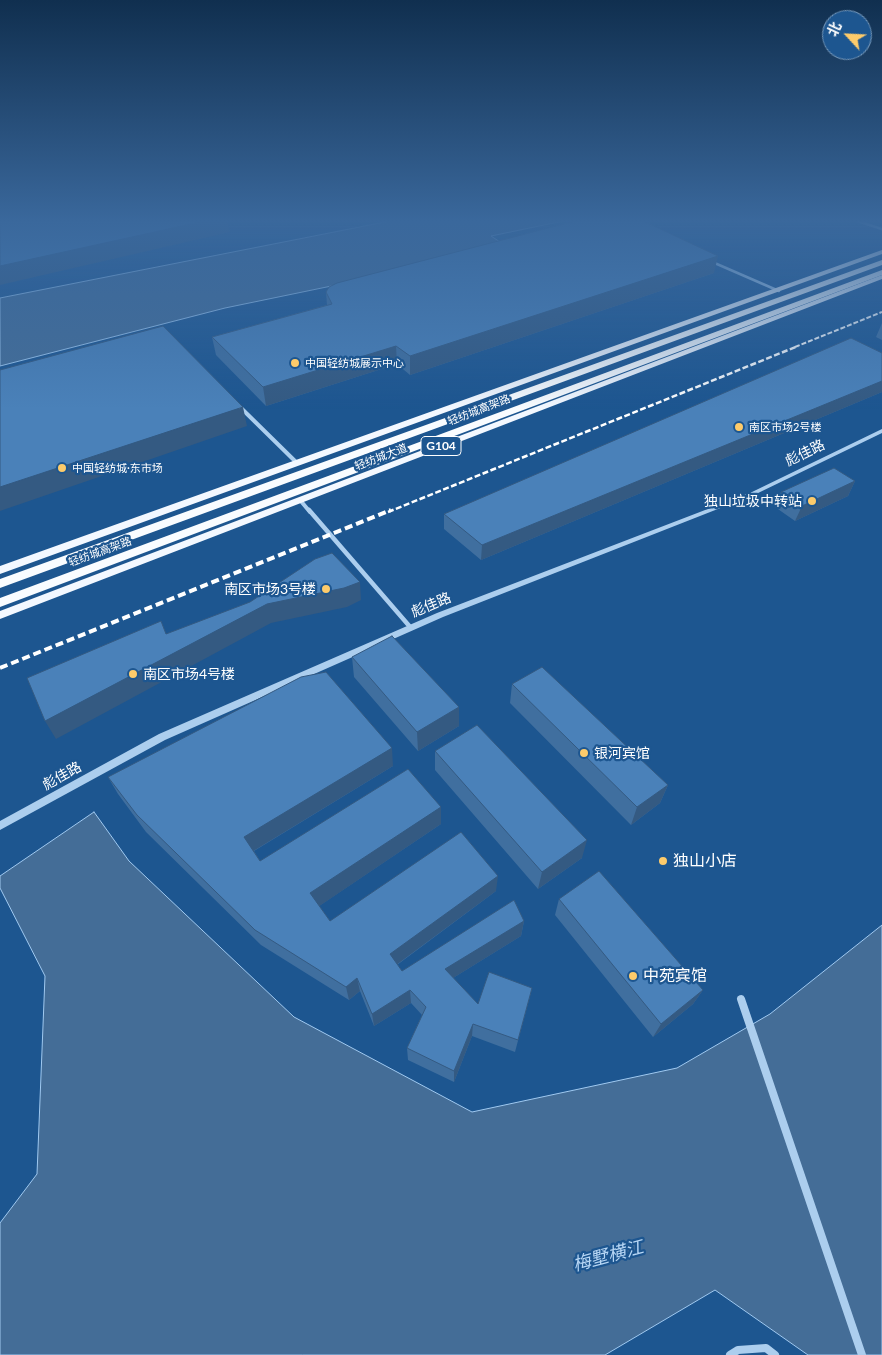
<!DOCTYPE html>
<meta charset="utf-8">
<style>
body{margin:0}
#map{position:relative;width:882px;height:1355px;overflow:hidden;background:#1d5690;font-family:Lato,"Noto Sans SC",sans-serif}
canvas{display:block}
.north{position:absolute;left:822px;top:10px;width:50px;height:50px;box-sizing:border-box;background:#1d5690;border:1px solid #779abc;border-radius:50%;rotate:295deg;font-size:14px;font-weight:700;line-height:20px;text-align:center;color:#fff}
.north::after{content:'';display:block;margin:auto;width:18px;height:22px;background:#fdcb6b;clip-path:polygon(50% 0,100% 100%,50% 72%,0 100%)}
</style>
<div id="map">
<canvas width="882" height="1355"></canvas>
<div class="north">北</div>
</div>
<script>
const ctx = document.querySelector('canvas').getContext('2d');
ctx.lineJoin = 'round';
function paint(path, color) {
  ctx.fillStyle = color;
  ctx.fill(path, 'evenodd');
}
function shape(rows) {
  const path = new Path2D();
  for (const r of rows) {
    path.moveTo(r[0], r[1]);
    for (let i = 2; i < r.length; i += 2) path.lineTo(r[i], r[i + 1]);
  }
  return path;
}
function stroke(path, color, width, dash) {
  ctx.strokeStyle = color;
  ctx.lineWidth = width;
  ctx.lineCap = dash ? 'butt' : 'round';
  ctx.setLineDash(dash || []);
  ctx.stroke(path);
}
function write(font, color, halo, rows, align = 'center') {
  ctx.font = font + ' Lato,"Noto Sans SC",sans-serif';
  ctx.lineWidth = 4.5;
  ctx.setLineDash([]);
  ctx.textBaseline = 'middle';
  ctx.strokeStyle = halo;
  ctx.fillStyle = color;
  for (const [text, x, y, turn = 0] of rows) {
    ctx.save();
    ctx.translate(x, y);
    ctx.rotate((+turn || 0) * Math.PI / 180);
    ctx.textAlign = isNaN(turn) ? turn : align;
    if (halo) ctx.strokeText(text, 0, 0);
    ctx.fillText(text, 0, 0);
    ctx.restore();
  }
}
const water = shape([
 [395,220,568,220,491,236,503,244,346,283,225,308,0,366,0,298,395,220],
 [94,812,129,861,294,1017,472,1112,677,1068,770,1014,882,925,882,1355,808,1355,715,1290,605,1355,0,1355,0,1223,37,1174,45,976,0,888,0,876,94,812]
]);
const minorFar3 = shape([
 [854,220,882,229],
 [710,261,779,291]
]);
const minorFar2 = shape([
 [241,408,297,463],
 [300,500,310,512]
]);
const minorFar1 = shape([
 [309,510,411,628]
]);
const minor = shape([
 [741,999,862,1355],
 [730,1355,738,1350,766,1348,775,1355]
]);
const tertiary = shape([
 [882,429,882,433,756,494,443,617,165,740,0,830,0,821,159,734,437,613,752,492,882,429]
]);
const primary = shape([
 [882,250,882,254,0,574,0,566,882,250],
 [882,275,882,279,0,619,0,611,882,275]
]);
const trunk = shape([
 [882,260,882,265,0,588,0,579,882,260],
 [882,270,882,275,0,607,0,598,882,270]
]);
const railFar2 = shape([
 [795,347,882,312]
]);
const railFar1 = shape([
 [388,512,798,346]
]);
const rail = shape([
 [0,668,391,510]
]);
const wall = shape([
 [714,273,410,375,397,364,266,406,216,355,212,337,327,305,326,292],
 [882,323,882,340,876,337],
 [882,353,882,392,481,560,444,529,444,514],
 [855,481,848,496,795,521,775,507,781,492],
 [352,657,459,707,459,726,418,751,354,677],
 [512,684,668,785,660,803,631,825,510,703],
 [435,751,582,858,538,889,435,770],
 [393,766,254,851,260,861,441,824,319,906,330,921,496,891,397,965,402,971,524,921,521,936,453,978,478,1004,532,988,515,1052,472,1036,454,1082,408,1060,407,1048,422,1015,411,1003,374,1026,360,991,349,1000,261,945,146,832,118,794,108,777],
 [559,899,703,990,693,1004,653,1037,555,915]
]);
const shadedWall = shape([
 [209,220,231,220,227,220,230,232,0,285,0,266],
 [718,256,714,273,410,375,410,356],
 [396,346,397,364,266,406,263,387],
 [882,381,882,392,481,560,482,545],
 [243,407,247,426,0,511,0,487],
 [855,481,848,496,795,521,802,506],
 [360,582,361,600,347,607,271,623,56,739,45,721,267,604],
 [459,707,459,726,418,751,417,732],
 [392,748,393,766,250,853,244,837],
 [668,785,660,803,631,825,637,807],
 [441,807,441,824,315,909,310,893],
 [587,840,582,858,538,889,542,872],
 [498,876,496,891,392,968,390,954],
 [524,921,521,936,445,983,445,969],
 [357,978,360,991,349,1000,346,987],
 [410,990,411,1003,374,1026,372,1014],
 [703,990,693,1004,653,1037,661,1024],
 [473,1024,472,1036,454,1082,454,1071]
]);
const building = shape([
 [0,220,209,220,0,266,0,220],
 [579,220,641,220,718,256,410,356,396,346,263,387,212,337,332,304,326,292,329,287,337,283,579,220],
 [163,326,243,407,0,487,0,370,163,326],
 [851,338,882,353,882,381,482,545,444,514,851,338],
 [834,468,855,481,802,506,781,492,834,468],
 [332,553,360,582,344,588,267,604,45,721,27,678,161,621,166,634,250,602,315,559,332,553],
 [392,636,459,707,417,732,352,657,392,636],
 [542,667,668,785,637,807,512,684,542,667],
 [326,672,392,748,244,837,260,861,408,769,441,807,310,893,330,921,461,832,498,876,390,954,402,971,514,900,524,921,445,969,478,1004,489,972,532,988,518,1040,473,1024,454,1071,407,1048,426,1007,410,990,372,1014,357,978,346,987,255,930,137,815,108,777,301,677,326,672],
 [477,725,587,840,542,872,435,751,477,725],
 [599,871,703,990,661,1024,559,899,599,871]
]);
const markers = [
 [295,363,5,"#fdcb6b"],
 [739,427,5,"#fdcb6b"],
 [62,468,5,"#fdcb6b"],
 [812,501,5,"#fdcb6b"],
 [326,589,5,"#fdcb6b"],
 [133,674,5,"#fdcb6b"],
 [584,753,5,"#fdcb6b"],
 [663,861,5,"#fdcb6b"],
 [633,976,5,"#fdcb6b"]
];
const farPoinames = [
 ["中国轻纺城展示中心",305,363],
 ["南区市场2号楼",749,427],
 ["中国轻纺城·东市场",72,468]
];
const farStreetnames = [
 ["轻纺城高架路",479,410,-21],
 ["轻纺城大道",381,457,-21],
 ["轻纺城高架路",100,552,-20]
];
const shields = [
 [441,446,40]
];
const shieldNames = [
 ["G104",441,446]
];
const streetNames = [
 ["彪佳路",805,453,-26],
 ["彪佳路",431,605,-23],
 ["彪佳路",62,776,-29]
];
const poiNames = [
 ["独山垃圾中转站",802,501],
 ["南区市场3号楼",316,589],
 ["南区市场4号楼",143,674,"left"],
 ["银河宾馆",594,753,"left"]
];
const nearPoinames = [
 ["独山小店",673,861],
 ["中苑宾馆",643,976]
];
const nearWaternames = [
 ["梅墅横江",608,1256,-15]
];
paint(water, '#446d97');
stroke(water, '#a0c9f0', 1);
stroke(minorFar3, '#acceee', 2.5);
stroke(minorFar2, '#acceee', 4);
stroke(minorFar1, '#acceee', 4.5);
stroke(minor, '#acceee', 8);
paint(tertiary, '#acceee');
paint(primary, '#f3f8ff');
paint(trunk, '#f9fcff');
stroke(railFar2, '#fff', 2, [5, 2]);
stroke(railFar1, '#fff', 2.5, [6, 2.5]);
stroke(rail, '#fff', 4, [8, 4]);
paint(wall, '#406f9f');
paint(shadedWall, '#345a82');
paint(building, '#4a81b9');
stroke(building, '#345a82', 1);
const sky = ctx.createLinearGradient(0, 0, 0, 409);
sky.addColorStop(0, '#102f4f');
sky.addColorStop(0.54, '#3a689c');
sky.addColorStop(1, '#3a689c00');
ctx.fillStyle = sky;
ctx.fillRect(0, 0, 882, 409);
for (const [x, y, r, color] of markers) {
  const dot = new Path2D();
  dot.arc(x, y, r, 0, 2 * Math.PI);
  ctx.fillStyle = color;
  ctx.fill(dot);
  stroke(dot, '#1d5690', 2);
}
write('11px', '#fff', '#1d5690', farPoinames, 'left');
write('11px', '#fff', '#1d5690', farStreetnames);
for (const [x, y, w] of shields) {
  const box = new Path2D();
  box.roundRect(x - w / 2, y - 9.5, w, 19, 4);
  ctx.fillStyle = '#1d5690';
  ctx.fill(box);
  stroke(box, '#fff', 1);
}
write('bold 12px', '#fff', null, shieldNames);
write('14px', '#fff', '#1d5690', streetNames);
write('14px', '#fff', '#1d5690', poiNames, 'right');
write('16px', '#fff', '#1d5690', nearPoinames, 'left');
write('italic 18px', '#b8d7f5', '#1d5690', nearWaternames);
</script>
